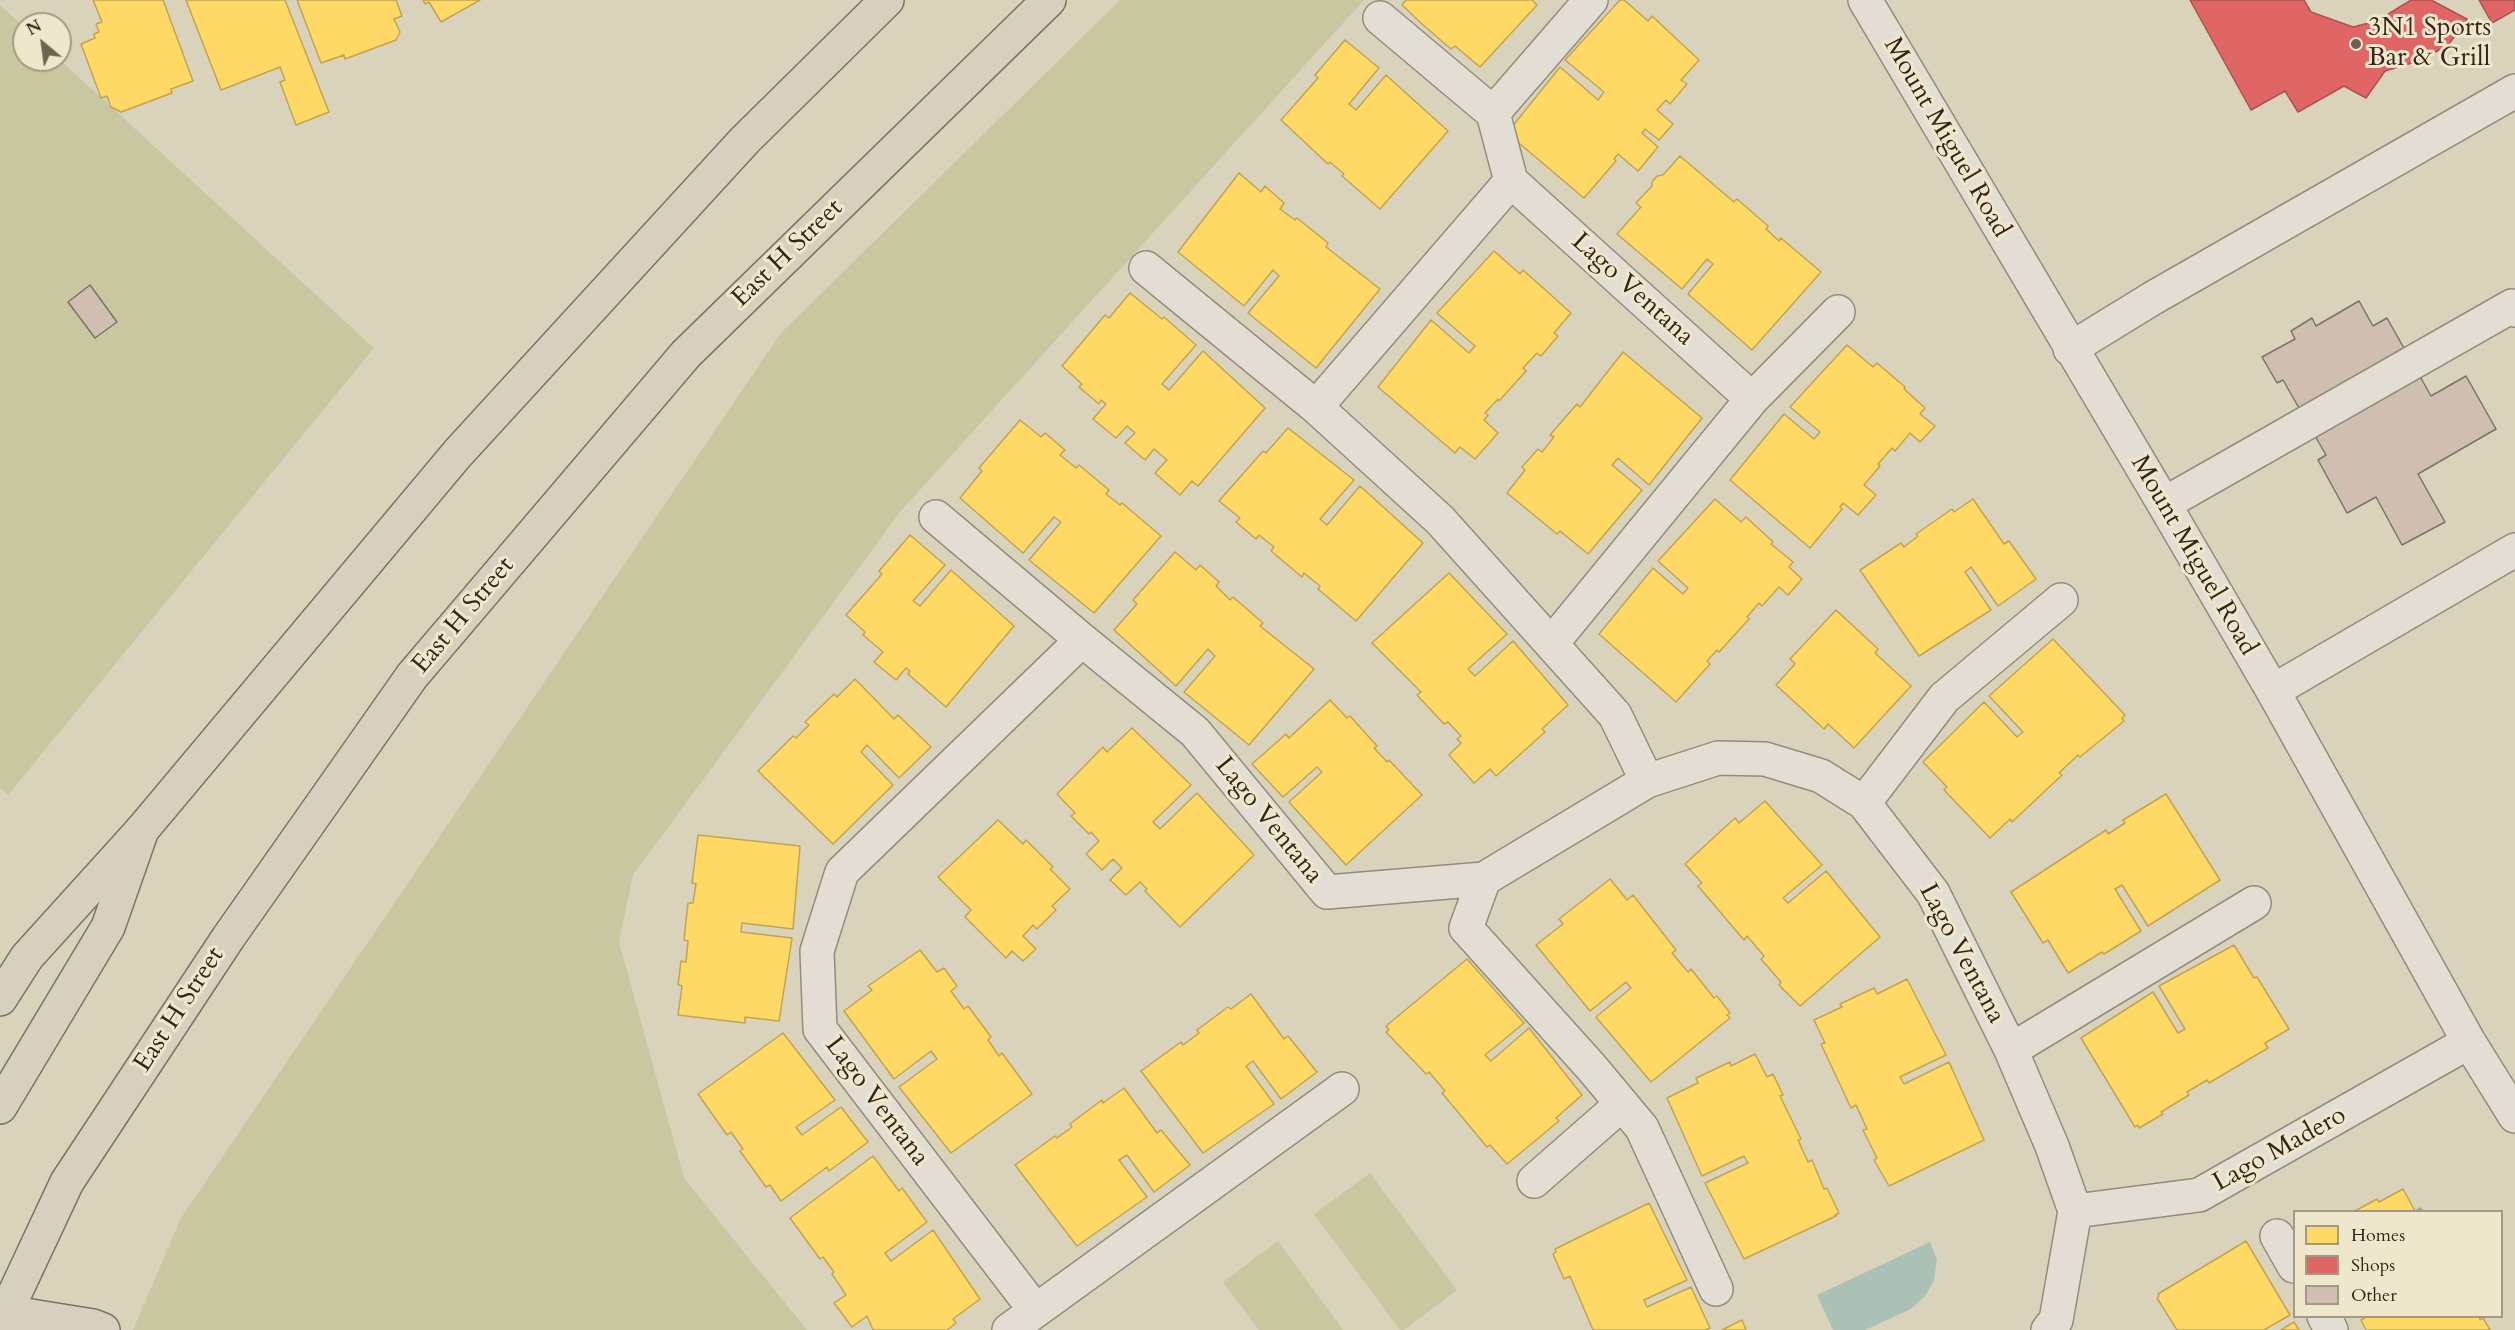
<!DOCTYPE html>
<style>
body{margin:0}
#map{position:relative;width:2515px;height:1330px;overflow:hidden;background:#dad3bc;font-family:Cardo,serif}
canvas{display:block}
.legend{position:absolute;left:2293px;top:1210px;width:210px;height:108px;box-sizing:border-box;background:#efe7cb;border:2px solid #a49984;margin:0;padding:8px 10px;list-style:none;font-size:18px;color:#34251a}
.legend li{display:flex;align-items:center;gap:12px;height:30px}
.legend b{width:30px;border:2px solid #a49984}
.north{position:absolute;left:12px;top:12px;width:60px;height:60px;box-sizing:border-box;background:#efe7cb;border:2px solid #a49984;border-radius:50%;rotate:331deg;font-size:16px;font-weight:700;line-height:24px;text-align:center;color:#34251a}
.north::after{content:'';display:block;margin:auto;width:21px;height:27px;background:#6e6253;clip-path:polygon(50% 0,100% 100%,50% 72%,0 100%)}
</style>
<div id="map">
<canvas width="2515" height="1330"></canvas>
<ul class="legend">
<li><b style="height:16px;background:#ffd966"></b>Homes</li>
<li><b style="height:16px;background:#e06666"></b>Shops</li>
<li><b style="height:16px;background:#d0beb1"></b>Other</li>
</ul>
<div class="north">N</div>
</div>
<script>
const ctx = document.querySelector('canvas').getContext('2d');
ctx.lineJoin = 'round';
function paint(path, color) {
  ctx.fillStyle = color;
  ctx.fill(path, 'evenodd');
}
function shape(rows) {
  const path = new Path2D();
  for (const r of rows) {
    path.moveTo(r[0], r[1]);
    for (let i = 2; i < r.length; i += 2) path.lineTo(r[i], r[i + 1]);
  }
  return path;
}
function stroke(path, color, width, dash) {
  ctx.strokeStyle = color;
  ctx.lineWidth = width;
  ctx.lineCap = dash ? 'butt' : 'round';
  ctx.setLineDash(dash || []);
  ctx.stroke(path);
}
function write(font, color, halo, rows, align = 'center') {
  ctx.font = font + ' Cardo,serif';
  ctx.lineWidth = 6;
  ctx.setLineDash([]);
  ctx.textBaseline = 'middle';
  ctx.strokeStyle = halo;
  ctx.fillStyle = color;
  for (const [text, x, y, turn = 0] of rows) {
    ctx.save();
    ctx.translate(x, y);
    ctx.rotate((+turn || 0) * Math.PI / 180);
    ctx.textAlign = isNaN(turn) ? turn : align;
    if (halo) ctx.strokeText(text, 0, 0);
    ctx.fillText(text, 0, 0);
    ctx.restore();
  }
}
const green = shape([
 [1120,0,1364,0,900,512,633,875,619,942,684,1178,807,1330,133,1330,181,1218,781,333],
 [0,5,24,27,24,60,60,60,374,348,8,795,0,788],
 [1370,1173,1457,1290,1404,1330,1400,1330,1314,1214],
 [1278,1241,1343,1330,1259,1330,1223,1282]
]);
const water = shape([
 [1930,1242,1937,1260,1934,1280,1926,1295,1911,1309,1865,1330,1833,1330,1817,1295]
]);
const homes = shape([
 [93,0,163,0,193,81,171,89,172,93,121,112,111,107,107,96,101,98,81,44,95,38,94,34,99,32,96,24,102,22,93,0],
 [186,0,285,0,329,112,296,125,280,82,285,80,280,67,221,90,186,0],
 [297,0,396,0,402,16,394,19,400,32,396,40,345,59,344,55,321,63,297,0],
 [423,0,480,0,441,22,429,2,425,4,423,0],
 [1406,0,1532,0,1537,5,1480,67,1455,46,1451,49,1422,24,1402,5,1406,0],
 [1620,0,1624,0,1648,21,1652,16,1699,60,1681,80,1687,84,1670,104,1666,100,1657,110,1673,124,1659,140,1645,129,1642,133,1658,147,1638,171,1618,154,1614,159,1616,161,1584,198,1507,133,1560,67,1598,100,1604,92,1565,60,1620,0],
 [1345,40,1379,68,1349,104,1356,110,1386,75,1448,131,1380,209,1342,176,1344,174,1330,162,1328,164,1281,120,1318,78,1315,75,1345,40],
 [1680,156,1734,202,1737,199,1768,226,1766,229,1779,241,1781,238,1821,272,1752,350,1688,294,1713,264,1707,259,1682,289,1617,234,1641,207,1636,203,1652,186,1652,182,1657,176,1663,175,1680,156],
 [1239,173,1261,192,1265,186,1284,203,1280,209,1295,220,1297,218,1328,243,1326,247,1380,289,1316,368,1248,313,1279,276,1273,270,1244,306,1178,252,1239,173],
 [1494,251,1520,274,1523,270,1571,313,1554,333,1558,336,1541,356,1537,353,1523,368,1526,371,1499,401,1498,399,1485,413,1488,415,1484,420,1498,433,1475,459,1460,447,1455,453,1378,387,1431,320,1469,353,1475,346,1437,313,1494,251],
 [1130,293,1162,319,1164,317,1196,345,1162,384,1169,390,1203,351,1265,408,1198,486,1192,481,1180,495,1155,473,1167,460,1154,449,1145,460,1125,443,1135,433,1127,426,1116,438,1093,419,1106,404,1101,400,1099,404,1079,387,1082,384,1062,366,1105,315,1109,318,1130,293],
 [1847,345,1873,367,1877,363,1905,387,1904,389,1925,408,1920,414,1935,426,1920,442,1910,433,1895,451,1892,448,1878,464,1880,466,1864,485,1876,495,1858,515,1843,503,1840,507,1842,509,1810,548,1730,480,1784,414,1814,439,1820,432,1790,407,1847,345],
 [1623,352,1702,418,1649,485,1618,458,1612,465,1642,490,1588,554,1560,531,1557,534,1507,493,1525,470,1522,467,1538,449,1542,452,1554,437,1550,435,1577,404,1580,407,1623,352],
 [1020,420,1041,437,1045,433,1065,450,1060,455,1076,468,1079,465,1109,490,1106,494,1120,505,1122,503,1161,536,1094,613,1029,560,1061,522,1054,517,1023,553,960,498,982,471,979,468,1020,420],
 [1288,428,1354,480,1320,519,1327,525,1360,486,1423,543,1356,621,1318,589,1320,586,1304,573,1302,577,1271,551,1274,547,1259,535,1256,539,1236,522,1240,518,1219,501,1263,451,1266,453,1288,428],
 [1715,499,1741,522,1746,517,1773,542,1771,544,1793,562,1789,567,1802,579,1788,595,1779,587,1762,606,1759,603,1747,617,1749,619,1719,652,1717,650,1707,661,1710,664,1676,702,1599,634,1653,568,1683,594,1688,588,1658,561,1715,499],
 [1973,499,2004,544,2009,541,2036,579,1998,606,1971,567,1965,572,1991,610,1919,656,1860,570,1901,543,1904,547,1918,536,1916,534,1952,509,1954,512,1973,499],
 [910,535,945,565,913,601,920,606,951,570,1014,626,946,707,908,674,910,671,906,668,896,680,874,662,883,652,863,635,865,632,846,615,882,574,879,571,910,535],
 [1175,552,1196,570,1200,565,1219,582,1216,586,1230,600,1233,597,1263,623,1260,626,1314,669,1249,745,1184,692,1215,656,1208,649,1176,686,1114,630,1137,604,1133,600,1175,552],
 [1449,573,1507,634,1468,669,1475,676,1513,641,1568,705,1542,729,1545,732,1496,776,1490,769,1474,783,1449,755,1461,743,1457,739,1461,736,1448,722,1444,724,1417,695,1421,692,1372,643,1449,573],
 [1836,610,1878,649,1875,653,1911,686,1854,748,1828,724,1824,729,1776,685,1795,664,1790,659,1836,610],
 [2053,639,2125,715,2122,718,2124,721,2080,757,2078,755,2059,773,2062,775,2012,822,2010,819,1990,838,1944,790,1947,787,1923,762,1984,702,2017,737,2023,732,1989,696,2053,639],
 [855,679,894,719,898,715,931,747,899,778,867,745,861,752,893,785,833,844,758,771,793,736,796,738,809,725,805,722,834,694,837,697,855,679],
 [1330,700,1347,718,1350,716,1377,746,1374,748,1387,762,1389,760,1422,795,1346,865,1289,802,1322,772,1317,767,1283,797,1252,764,1286,734,1289,738,1330,700],
 [1132,728,1191,785,1153,822,1160,829,1197,793,1254,855,1180,927,1145,891,1147,889,1140,882,1126,895,1110,880,1122,868,1113,859,1102,870,1086,854,1099,841,1091,832,1089,834,1071,816,1075,813,1057,794,1103,747,1107,752,1132,728],
 [2166,794,2220,880,2148,926,2122,885,2115,889,2141,931,2104,954,2102,952,2068,973,2048,940,2043,943,2011,892,2106,830,2108,834,2125,823,2123,820,2166,794],
 [1765,801,1822,865,1783,898,1788,903,1826,871,1880,937,1800,1006,1779,985,1781,982,1761,959,1764,956,1747,936,1744,940,1698,886,1702,883,1685,864,1735,818,1739,823,1765,801],
 [998,820,1023,844,1026,840,1053,867,1050,869,1070,889,1052,906,1056,910,1037,929,1033,925,1023,936,1036,949,1023,961,1012,951,1006,958,965,917,971,910,938,877,998,820],
 [698,835,800,846,793,929,742,923,741,932,792,938,779,1021,745,1017,745,1023,678,1015,682,986,678,985,681,961,686,962,688,941,684,940,688,903,693,903,696,884,692,883,698,835],
 [1610,879,1627,900,1633,895,1676,950,1672,953,1688,972,1691,969,1714,998,1717,996,1730,1013,1727,1015,1730,1018,1651,1082,1596,1017,1631,988,1626,982,1590,1011,1536,945,1563,924,1559,919,1610,879],
 [2234,945,2254,978,2257,977,2289,1029,2265,1043,2268,1048,2209,1083,2207,1080,2187,1092,2189,1095,2161,1112,2163,1114,2139,1128,2138,1125,2135,1127,2081,1038,2153,992,2178,1033,2185,1029,2159,986,2234,945],
 [920,950,937,972,944,968,957,986,951,991,964,1009,968,1006,991,1037,988,1040,999,1056,1002,1053,1032,1094,951,1153,899,1087,937,1059,931,1051,894,1079,844,1011,872,990,868,986,920,950],
 [1467,959,1524,1023,1485,1055,1491,1061,1529,1028,1582,1095,1556,1118,1559,1121,1507,1164,1490,1145,1487,1147,1442,1093,1445,1091,1429,1072,1426,1074,1386,1032,1389,1030,1386,1026,1467,959],
 [1907,979,1946,1055,1900,1077,1904,1084,1949,1062,1984,1140,1889,1186,1874,1160,1877,1158,1863,1130,1867,1129,1856,1105,1851,1108,1821,1044,1825,1043,1814,1020,1842,1007,1840,1004,1874,988,1877,994,1907,979],
 [1251,994,1284,1039,1288,1036,1317,1072,1281,1099,1253,1061,1246,1066,1274,1104,1203,1153,1141,1071,1181,1042,1183,1045,1199,1033,1197,1030,1228,1007,1231,1009,1251,994],
 [783,1033,835,1100,796,1127,802,1135,841,1107,868,1142,829,1171,827,1167,781,1201,770,1185,766,1187,740,1151,743,1149,731,1132,727,1135,698,1094,783,1033],
 [1755,1054,1767,1077,1773,1074,1783,1095,1780,1096,1801,1139,1798,1140,1808,1162,1812,1160,1824,1189,1827,1188,1839,1213,1835,1215,1836,1216,1744,1259,1705,1183,1748,1163,1744,1156,1702,1176,1667,1098,1698,1083,1696,1078,1730,1062,1731,1066,1755,1054],
 [1124,1088,1157,1133,1161,1130,1190,1165,1154,1192,1127,1155,1119,1160,1147,1197,1077,1246,1015,1165,1055,1136,1057,1138,1072,1127,1070,1124,1102,1100,1103,1103,1124,1088],
 [873,1156,899,1191,902,1188,927,1222,885,1253,891,1261,933,1230,980,1299,953,1319,956,1323,947,1330,873,1330,867,1316,852,1327,834,1303,846,1295,832,1274,834,1272,823,1257,820,1259,790,1218,873,1156],
 [2403,1189,2415,1211,2421,1208,2423,1212,2353,1212,2377,1199,2379,1202,2403,1189],
 [1649,1203,1687,1280,1644,1300,1647,1307,1691,1287,1710,1328,1705,1330,1593,1330,1570,1276,1564,1279,1553,1254,1556,1252,1555,1249,1649,1203],
 [2246,1241,2290,1315,2264,1330,2177,1330,2157,1298,2159,1296,2158,1294,2246,1241],
 [2368,1316,2479,1316,2480,1320,2483,1318,2490,1330,2366,1330,2361,1320,2368,1316],
 [1742,1320,1746,1330,1722,1330,1742,1320],
 [2294,1322,2299,1330,2281,1330,2294,1322]
]);
const shops = shape([
 [2190,0,2304,0,2311,12,2353,27,2377,21,2411,0,2431,0,2467,19,2449,44,2422,60,2385,71,2366,98,2344,86,2298,112,2285,91,2251,110,2190,0],
 [2479,0,2515,0,2515,10,2492,23,2479,0]
]);
const building = shape([
 [90,285,117,322,95,338,68,302,90,285],
 [2359,301,2373,326,2387,318,2431,396,2466,376,2496,429,2418,474,2445,522,2402,545,2376,497,2347,513,2318,460,2326,455,2307,422,2283,380,2277,383,2262,357,2295,339,2291,331,2312,318,2316,326,2359,301]
]);
const minor = shape([
 [1865,0,2164,504,2273,691,2469,1042,2515,1116],
 [1380,18,1493,113,1511,181,1752,399],
 [1493,113,1591,0],
 [1146,268,1316,407,1440,520,1615,715,1647,781],
 [2070,349,2153,298,2515,91],
 [1316,407,1511,181],
 [2164,504,2512,306,2515,310],
 [936,517,1082,640,1195,732,1327,892,1484,879,1647,781,1718,758,1765,759,1821,776,1864,803,1933,893,2011,1050,2052,1146,2075,1211,2056,1320,2048,1330],
 [1552,643,1752,399,1838,312],
 [2273,691,2515,550],
 [1864,803,1944,698,2061,600],
 [1484,879,1466,928,1592,1068,1642,1128,1716,1289],
 [2011,1050,2254,903],
 [1534,1181,1622,1104],
 [2075,1211,2199,1195,2469,1042],
 [2277,1236,2294,1266],
 [1035,1310,820,1029,817,951,842,872,1082,640],
 [2324,1316,2331,1330],
 [1009,1330,1342,1089]
]);
const major = shape([
 [0,1107,108,927,142,830,458,453,745,140,887,0],
 [0,1325,67,1182,228,938,412,676,686,354,1049,0]
]);
const highway = shape([
 [0,999,27,957,142,830],
 [0,1311,93,1326,103,1330]
]);
const markers = [
 [2356,44,6,"#6e6253"]
];
const poiNames = [
 ["3N1 Sports",2368,29],
 ["Bar & Grill",2368,59]
];
const streetNames = [
 ["Mount Miguel Road",1946,138,60],
 ["East H Street",788,254,-44],
 ["Lago Ventana",1632,290,42],
 ["Mount Miguel Road",2193,556,60],
 ["East H Street",464,616,-50],
 ["Lago Ventana",1268,821,51],
 ["Lago Ventana",1961,954,62],
 ["East H Street",180,1010,-57],
 ["Lago Ventana",876,1102,53],
 ["Lago Madero",2280,1150,-29]
];
paint(green, '#c8c79f');
paint(water, '#acc1b6');
paint(homes, '#ffd966');
stroke(homes, '#c2a34f', 1.5);
paint(shops, '#e06666');
stroke(shops, '#ac524f', 1.5);
paint(building, '#d0beb1');
stroke(building, '#7a7467', 1.5);
stroke(minor, '#918c7d', 36);
stroke(major, '#7a7467', 36);
stroke(highway, '#7a7467', 36);
stroke(minor, '#e2ded3', 33);
stroke(major, '#d7d0bf', 33);
stroke(highway, '#d7d0bf', 33);
for (const [x, y, r, color] of markers) {
  const dot = new Path2D();
  dot.arc(x, y, r, 0, 2 * Math.PI);
  ctx.fillStyle = color;
  ctx.fill(dot);
  stroke(dot, '#efe7cb', 2);
}
write('26px', '#34251a', '#efe7cb', poiNames, 'left');
write('26px', '#34251a', '#efe7cb', streetNames);
</script>
